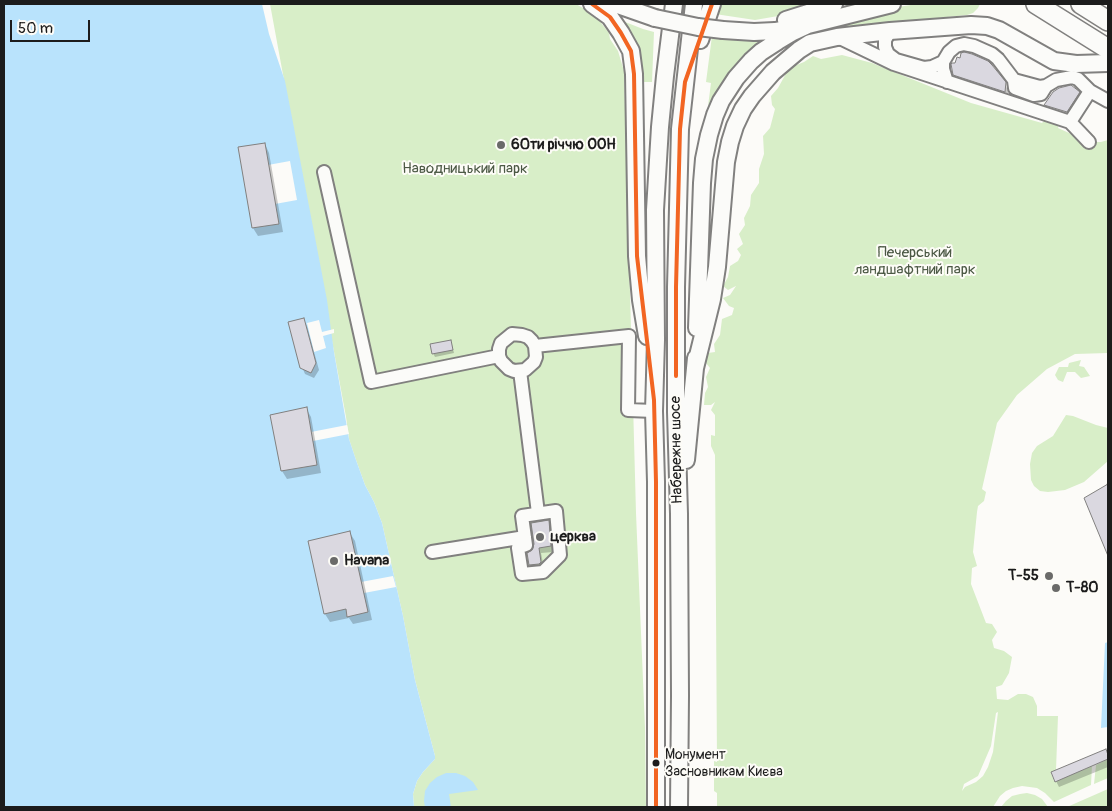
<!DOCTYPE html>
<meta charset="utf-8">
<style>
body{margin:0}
#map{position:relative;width:1112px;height:811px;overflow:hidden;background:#fcfbf8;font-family:Pangolin,sans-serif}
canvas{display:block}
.frame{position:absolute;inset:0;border:5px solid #1c1c1c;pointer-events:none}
.scale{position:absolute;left:10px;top:20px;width:80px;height:22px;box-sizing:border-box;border:2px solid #1c1c1c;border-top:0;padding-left:6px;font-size:15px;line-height:18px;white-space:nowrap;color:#1c1c1c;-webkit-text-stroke:4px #fdfcf7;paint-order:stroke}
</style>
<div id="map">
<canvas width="1112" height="811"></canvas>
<div class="frame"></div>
<div class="scale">50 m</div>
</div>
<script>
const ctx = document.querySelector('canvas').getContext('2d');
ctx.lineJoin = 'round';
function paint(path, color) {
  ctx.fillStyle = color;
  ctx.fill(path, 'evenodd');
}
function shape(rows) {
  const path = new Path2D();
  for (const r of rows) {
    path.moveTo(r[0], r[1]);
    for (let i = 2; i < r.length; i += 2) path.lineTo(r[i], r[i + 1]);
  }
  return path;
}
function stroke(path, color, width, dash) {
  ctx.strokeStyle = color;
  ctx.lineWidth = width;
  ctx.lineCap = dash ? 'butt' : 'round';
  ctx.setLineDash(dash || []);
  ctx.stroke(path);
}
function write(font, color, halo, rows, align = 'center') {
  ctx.font = font + ' Pangolin,sans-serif';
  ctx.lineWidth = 4;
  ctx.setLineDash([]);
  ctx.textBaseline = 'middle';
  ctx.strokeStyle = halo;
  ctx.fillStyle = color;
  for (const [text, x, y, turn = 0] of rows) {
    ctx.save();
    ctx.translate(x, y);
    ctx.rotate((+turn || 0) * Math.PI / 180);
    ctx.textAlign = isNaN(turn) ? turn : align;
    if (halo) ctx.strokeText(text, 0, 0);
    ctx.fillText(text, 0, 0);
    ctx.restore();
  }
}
const green = shape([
 [270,4,576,4,595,15,609,33,610,39,618,51,624,71,636,513,645,728,646,807,414,807,413,794,417,781,423,772,435,759,435,756,415,680,403,616,382,523,374,502,365,485,356,460,349,439,346,417],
 [718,4,826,4,784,15,755,20,715,14],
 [917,4,980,4,978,8,973,13,967,15,829,29,812,33,839,23,898,7],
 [620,20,643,29,654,32,652,82,643,82,639,56],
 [712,36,740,41,762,41,742,61,721,85,708,106,711,83,706,82],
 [842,55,872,63,971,103,1042,123,1046,119,1059,124,1058,128,1089,142,1101,142,1108,140,1108,353,1075,354,1047,369,1017,395,997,423,982,489,986,492,984,501,978,506,977,512,973,552,977,566,972,568,971,584,986,623,992,624,997,632,992,640,994,648,1004,651,1012,657,1009,673,1002,685,996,687,997,699,1008,700,1018,694,1026,694,1033,697,1037,706,1037,716,1058,716,1056,770,1051,773,1054,781,1092,766,1091,785,1054,802,1045,793,1037,788,1022,786,1013,788,1006,791,1000,796,993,807,717,807,717,793,714,791,714,761,717,762,715,455,711,446,711,435,715,436,715,415,711,410,715,402,711,405,704,405,705,393,708,387,706,377,710,368,706,363,708,353,715,352,714,344,720,335,722,319,732,315,734,308,729,306,723,298,730,295,736,286,728,290,723,286,728,277,730,266,738,261,741,255,737,249,743,244,739,234,745,225,744,218,750,206,751,195,759,183,759,169,764,154,763,136,770,128,775,109,772,105,771,96,778,88,789,68,804,62,813,56,821,59],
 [998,712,993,752,988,767,983,776,976,782,965,787,962,791,964,784,978,776,991,746,996,713],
 [1081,360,1079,366,1084,367,1090,376,1081,378,1075,372,1067,372,1063,382,1058,380,1055,375,1059,367,1068,367,1069,363],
 [1066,415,1073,416,1096,425,1108,428,1108,461,1084,482,1065,490,1048,492,1040,491,1034,486,1031,480,1030,464,1032,453,1037,446,1053,436],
 [1108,759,1108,778,1094,784,1096,765],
 [1108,789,1108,807,1067,807],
 [1027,793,1035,795,1042,799,1048,807,1001,807,1006,801,1012,796,1020,794]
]);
const water = shape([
 [4,4,262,4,269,34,285,81,327,300,334,352,349,439,356,460,365,485,374,502,382,523,403,616,415,680,435,756,435,759,423,772,417,781,413,794,414,807,4,807],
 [1108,642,1108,727,1101,728,1105,643],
 [446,773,456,773,465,776,473,782,478,790,449,794,451,807,425,807,424,801,425,791,430,783,437,777]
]);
const pier = shape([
 [290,161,297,200,275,204,268,165],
 [319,320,322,332,334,329,334,333,323,336,326,348,314,352,307,323],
 [347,425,349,434,313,441,311,432],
 [393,576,396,587,364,593,361,582]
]);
const shadow = shape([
 [954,74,1004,83,1008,90,1008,97,958,81],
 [1079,93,1082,99,1070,118,1049,111,1046,105],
 [265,144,269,153,283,232,258,236,253,228,240,148],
 [303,319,307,326,319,370,314,378,305,374,302,367],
 [450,341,452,345,454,353,435,357,433,353],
 [306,408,311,417,321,473,287,479,282,471],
 [1108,482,1108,552,1085,499,1103,488],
 [548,522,551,527,553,552,541,553,544,568,533,570,530,565,533,551],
 [350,533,355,541,372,620,353,624,349,618,330,622,325,614],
 [1105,751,1108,756,1108,767,1059,787,1056,781]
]);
const building = shape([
 [964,52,972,54,988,61,992,65,1006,82,1005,92,953,75,951,64,952,63,955,63,957,57,960,58,961,53,964,52],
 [1071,85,1080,92,1067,112,1044,105,1053,92,1059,88,1071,85],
 [265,143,279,224,252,228,238,147,265,143],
 [304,318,316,363,311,373,300,368,288,322,304,318],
 [451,340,453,350,432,354,430,344,451,340],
 [307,407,317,465,281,471,270,415,307,407],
 [1108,484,1108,556,1084,498,1108,484],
 [549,520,551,546,539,548,541,562,539,564,529,565,527,553,532,550,534,544,531,523,549,520],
 [350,531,368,612,347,617,346,609,324,614,308,541,350,531],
 [1106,749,1108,755,1108,759,1055,782,1051,772,1106,749]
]);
const minor = shape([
 [890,31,885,40,885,47,888,54,896,60,924,68,932,67,943,62],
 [838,37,894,64,1070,122,1089,142],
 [1014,81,1015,88,1034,95,1041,94,1046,86,1056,80,1072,77,1078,79,1090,91,1108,101],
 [947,82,943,69,943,62,949,52,956,46,964,44,974,46,992,54,998,59,1014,80,1040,87,1046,86],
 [1070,122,1090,91],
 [324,172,371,382,499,356],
 [512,334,522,335,528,337,532,341,535,346,536,357,534,362,525,370,514,371,509,369,501,361,499,356,499,349,501,343,512,334],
 [535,346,629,336,628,410,654,411],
 [520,371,538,513],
 [556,511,560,555,543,572,522,574,518,548,526,545,522,516,556,511],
 [432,552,525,537]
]);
const major = shape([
 [592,4,610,17,621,33,631,51,634,74,637,256,641,300,647,336],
 [615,4,655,18],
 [786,20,827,7,834,4],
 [723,30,754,32,775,31,808,25,892,4],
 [700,40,712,4],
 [697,328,702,183,704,159,709,135,715,115,721,101,736,78,751,61,761,52,778,41,793,32,808,25],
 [695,368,712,299,717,267,726,162,730,142,735,126,743,109,752,96,773,72,799,50,810,43,837,37,890,31,971,25,987,26,999,30,1054,61,1076,64,1108,63],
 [686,460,696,358],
 [656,807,656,482,654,411,656,340,655,210,660,127,665,76,674,4],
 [679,807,680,696,679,514,676,412,676,287,680,129,694,4]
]);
const highway = shape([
 [1036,4,1108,49],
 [1081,4,1108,21]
]);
const majorBridge = shape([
 [655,18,698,27,723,30]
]);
const bus1 = shape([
 [592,4,610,17,621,33,631,51,634,74,637,256,654,400,656,482,656,807],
 [676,376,676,287,680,129,685,82,712,4]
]);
const markers = [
 [501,145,5,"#6a6a69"],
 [540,537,5,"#6a6a69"],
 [334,561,5,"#6a6a69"],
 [1049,576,5,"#6a6a69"],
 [1056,588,5,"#6a6a69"],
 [656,763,4.5,"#1c1c1c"]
];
const busNames = [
 ["Монумент",665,755],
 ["Засновникам Києва",665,772]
];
const poiNames = [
 ["60ти річчю ООН",511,145],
 ["церква",550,537],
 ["Havana",344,561],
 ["Т-55",1039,576,"right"],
 ["Т-80",1066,588]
];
const parkNames = [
 ["Наводницький парк",465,169],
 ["Печерський",915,253],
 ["ландшафтний парк",915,270]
];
const streetNames = [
 ["Набережне шосе",677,450,-91]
];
paint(green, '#d8eec8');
paint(water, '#b9e3fc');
paint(pier, '#fcfbf8');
paint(shadow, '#0003');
paint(building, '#dad8e0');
stroke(building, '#81807f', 1);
stroke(minor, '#81807f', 16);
stroke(major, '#81807f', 20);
stroke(highway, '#81807f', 22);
stroke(minor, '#fbfbf9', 12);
stroke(major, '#fbfbf9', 16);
stroke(highway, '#fbfbf9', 19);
stroke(majorBridge, '#81807f', 20, []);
stroke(majorBridge, '#fbfbf9', 16);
stroke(bus1, '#f26522', 4);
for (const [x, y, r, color] of markers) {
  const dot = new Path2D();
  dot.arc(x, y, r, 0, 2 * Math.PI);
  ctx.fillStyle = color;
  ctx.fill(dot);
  stroke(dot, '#fdfcf7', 2);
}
write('14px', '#1c1c1c', '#fdfcf7', busNames, 'left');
write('bold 15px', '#1c1c1c', '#fdfcf7', poiNames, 'left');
write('15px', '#4b5844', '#fdfcf7', parkNames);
write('15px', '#1c1c1c', '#fdfcf7', streetNames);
</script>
